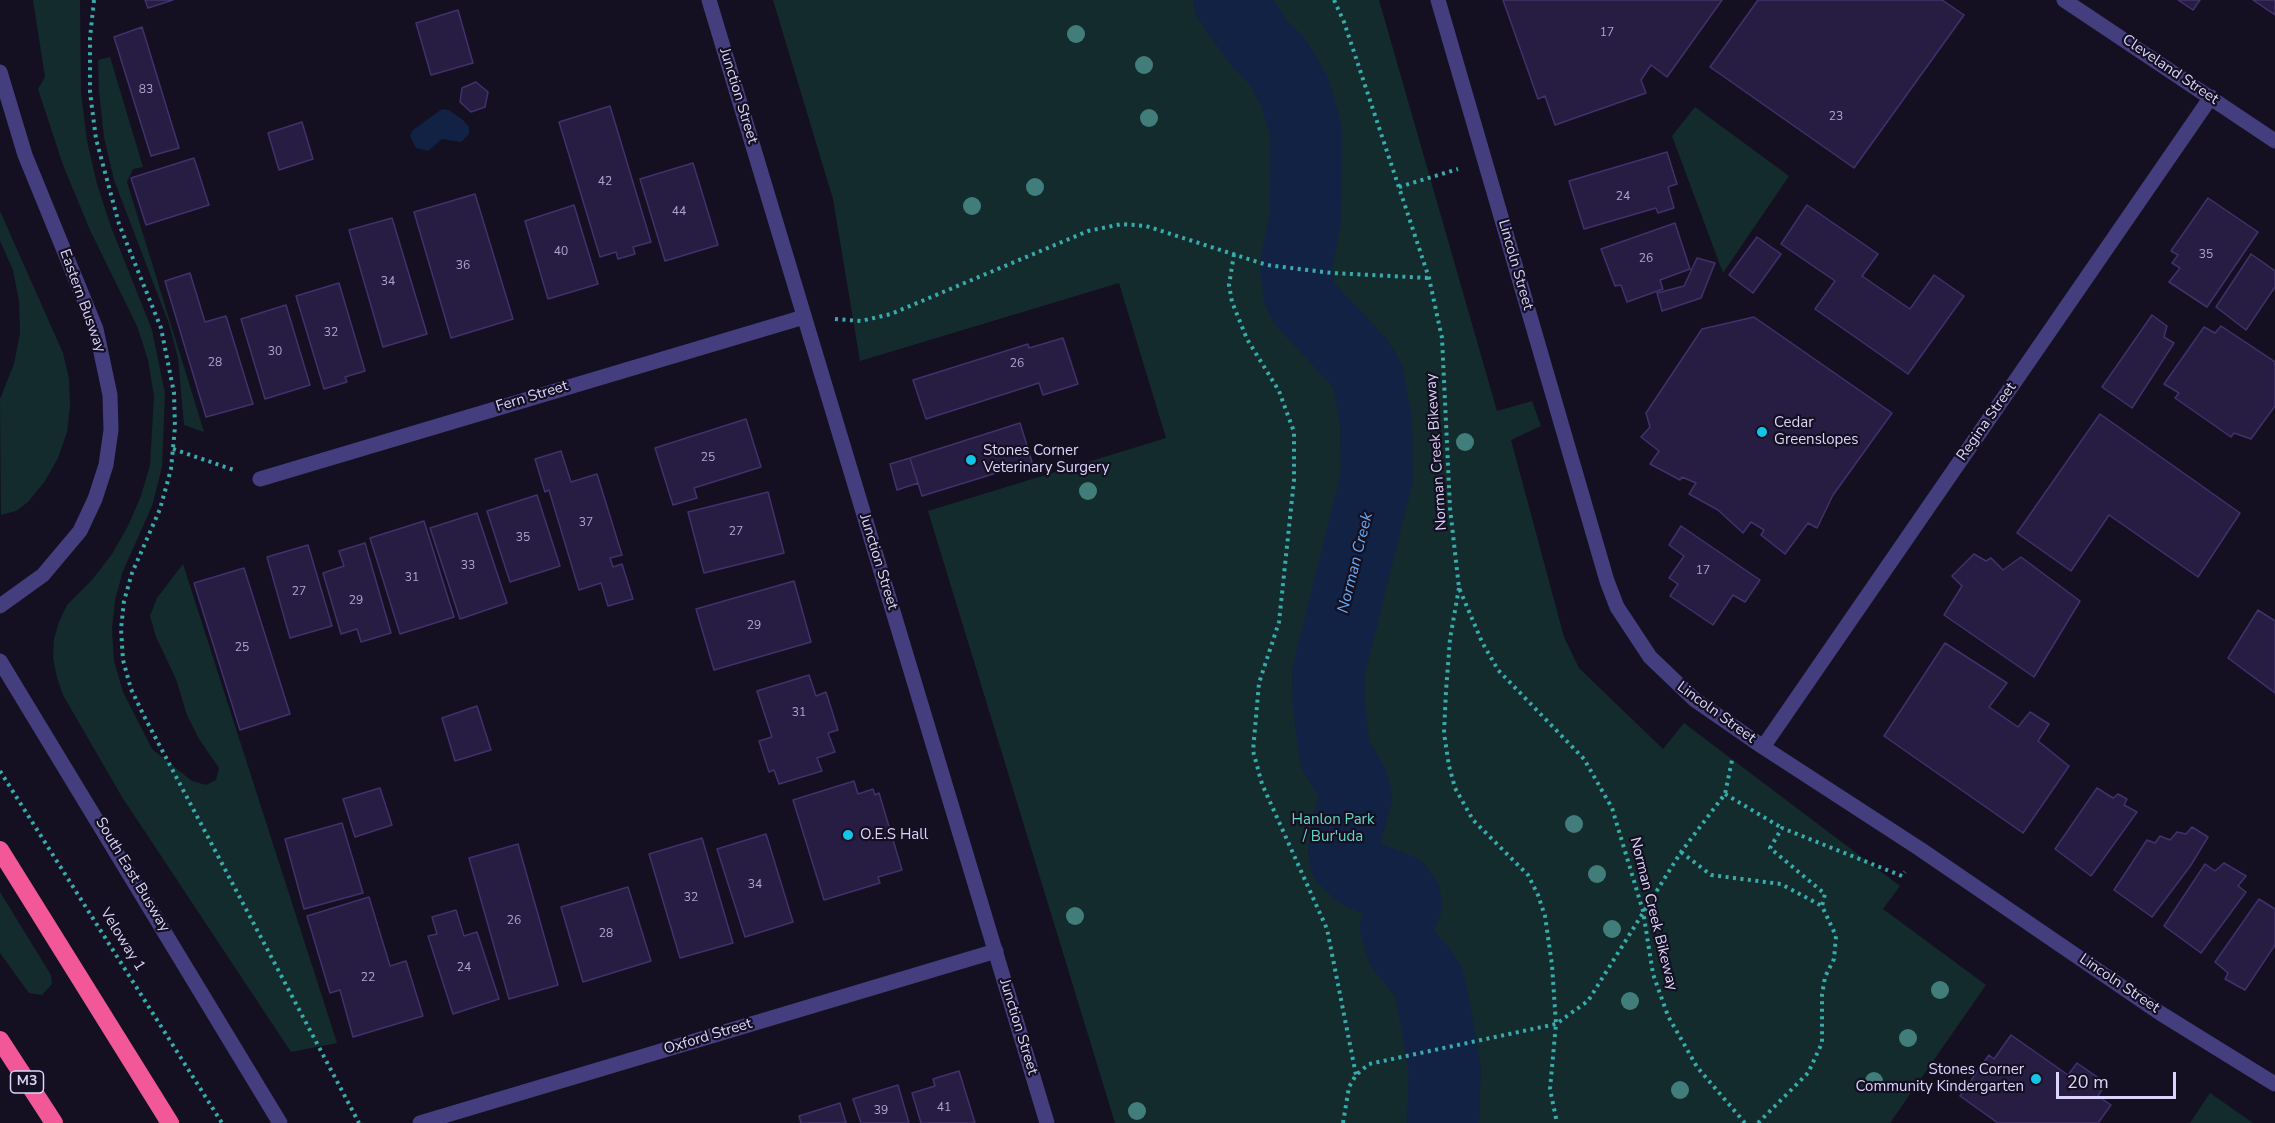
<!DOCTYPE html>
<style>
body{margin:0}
#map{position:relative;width:2275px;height:1123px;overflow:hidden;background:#141022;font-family:"Nunito Sans",sans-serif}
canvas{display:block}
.scale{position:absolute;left:2056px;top:1072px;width:120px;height:27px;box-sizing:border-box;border:3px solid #dbd4fc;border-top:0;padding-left:8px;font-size:18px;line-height:21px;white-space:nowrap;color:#dbd4fc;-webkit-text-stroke:4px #141022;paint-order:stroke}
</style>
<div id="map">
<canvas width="2275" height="1123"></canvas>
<div class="scale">20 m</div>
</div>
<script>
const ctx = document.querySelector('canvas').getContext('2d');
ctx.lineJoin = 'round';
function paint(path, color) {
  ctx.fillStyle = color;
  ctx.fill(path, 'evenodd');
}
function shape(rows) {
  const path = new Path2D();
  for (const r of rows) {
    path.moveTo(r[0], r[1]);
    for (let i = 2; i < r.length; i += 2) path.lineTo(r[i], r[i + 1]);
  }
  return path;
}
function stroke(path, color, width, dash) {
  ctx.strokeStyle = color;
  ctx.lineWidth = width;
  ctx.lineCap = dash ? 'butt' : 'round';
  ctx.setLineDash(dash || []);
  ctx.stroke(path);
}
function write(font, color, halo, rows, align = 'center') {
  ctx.font = font + ' "Nunito Sans",sans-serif';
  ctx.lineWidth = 4.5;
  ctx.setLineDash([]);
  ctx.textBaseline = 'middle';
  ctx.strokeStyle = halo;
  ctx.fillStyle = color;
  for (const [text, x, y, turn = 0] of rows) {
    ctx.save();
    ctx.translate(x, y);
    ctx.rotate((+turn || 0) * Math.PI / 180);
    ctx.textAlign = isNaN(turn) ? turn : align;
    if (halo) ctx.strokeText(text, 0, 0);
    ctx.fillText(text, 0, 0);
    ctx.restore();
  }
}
const green = shape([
 [33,0,80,0,81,93,87,141,97,184,111,227,152,330,165,394,162,467,152,506,123,571,115,600,112,629,114,661,123,692,152,749,192,781,206,785,216,780,219,768,199,739,187,715,176,679,156,637,150,616,157,598,183,564,337,1043,291,1052,122,797,63,695,57,677,53,658,54,639,59,622,67,605,92,580,112,554,128,526,141,496,150,465,154,396,148,360,137,326,90,230,63,165,38,89,45,77],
 [773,0,1379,0,1497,411,1532,401,1541,426,1511,440,1564,637,1579,668,1663,749,1684,723,1900,886,1883,909,1986,985,1890,1123,1115,1123,928,511,1166,438,1119,283,860,361,833,199],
 [110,57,143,167,133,169,127,182,204,432,184,425,178,358,169,324,114,180,104,137,99,92,98,60],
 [1695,107,1789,176,1723,273,1672,136],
 [0,211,63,353,69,379,70,406,67,432,58,458,45,481,28,502,16,511,1,515,0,399,14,364,20,333,19,301,13,270,0,241],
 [0,892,51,975,52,984,42,995,29,993,0,953],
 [2210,1093,2253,1123,2190,1123]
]);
const water = shape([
 [442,109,449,110,463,120,469,127,469,134,461,142,442,139,428,151,416,148,410,136,413,130]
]);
const river = shape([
 [1229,0,1260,44,1277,61,1295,92,1306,131,1305,219,1296,267,1299,292,1304,303,1358,361,1368,377,1376,420,1377,477,1328,674,1329,706,1335,754,1352,782,1356,798,1348,825,1344,851,1345,859,1361,874,1398,889,1405,899,1406,905,1396,927,1403,949,1427,978,1431,991,1445,1069,1443,1123]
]);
const building = shape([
 [145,0,173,0,148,8,145,0],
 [1503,0,1722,0,1667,77,1651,65,1641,80,1646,93,1555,125,1545,96,1538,99,1503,0],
 [1758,0,1942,0,1964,15,1854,168,1710,67,1758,0],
 [2178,0,2200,0,2193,10,2178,0],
 [2253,0,2275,0,2275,15,2253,0],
 [458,10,473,63,431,75,416,23,458,10],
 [142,27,179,148,151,156,114,37,142,27],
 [476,82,488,92,485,107,471,112,460,102,462,88,476,82],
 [610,106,651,242,633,247,635,254,618,259,616,252,600,257,559,122,610,106],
 [302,122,313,159,279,170,268,133,302,122],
 [1667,152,1677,184,1668,187,1674,208,1658,213,1656,208,1584,229,1569,181,1667,152],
 [194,158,209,205,146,225,131,178,194,158],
 [693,163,718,245,665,261,640,179,693,163],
 [475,194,513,319,451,338,414,212,475,194],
 [2208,198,2258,232,2207,307,2169,282,2180,268,2172,263,2178,255,2171,251,2208,198],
 [574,205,598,284,548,299,525,221,574,205],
 [1807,205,1878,254,1862,276,1910,309,1934,275,1964,296,1908,374,1815,309,1835,281,1781,244,1807,205],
 [392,218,427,334,383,347,349,230,392,218],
 [1675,223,1690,269,1660,280,1663,289,1627,302,1621,285,1615,286,1601,249,1675,223],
 [1757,237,1781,254,1753,293,1729,275,1757,237],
 [2251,254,2275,271,2275,287,2246,330,2216,307,2251,254],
 [1697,258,1715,263,1701,298,1662,311,1657,293,1684,286,1697,258],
 [190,273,205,322,226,316,253,404,206,417,165,281,190,273],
 [339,283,365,371,345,377,347,382,324,389,296,296,339,283],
 [286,305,310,385,265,399,241,319,286,305],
 [2152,315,2167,326,2164,337,2174,343,2132,408,2102,387,2152,315],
 [1754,317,1892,413,1833,495,1817,528,1808,523,1785,554,1761,535,1764,530,1751,522,1743,533,1718,510,1689,494,1696,483,1682,477,1680,480,1650,464,1659,451,1641,437,1650,427,1646,413,1702,329,1754,317],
 [2221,326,2275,362,2275,406,2251,439,2234,433,2231,437,2175,398,2179,393,2164,384,2204,327,2215,333,2221,326],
 [1063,338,1078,384,1043,395,1039,383,926,419,913,380,1028,344,1029,348,1063,338],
 [2100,414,2240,513,2198,577,2109,515,2071,571,2017,533,2100,414],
 [746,419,761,467,694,488,697,498,673,505,655,448,746,419],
 [1020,423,1032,462,922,496,910,458,1020,423],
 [561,451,571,482,597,474,622,555,610,558,613,567,622,564,633,599,608,606,601,583,579,590,549,490,545,492,535,459,561,451],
 [910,458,918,483,897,490,890,464,910,458],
 [768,492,784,553,704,573,688,512,768,492],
 [537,495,560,566,510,582,487,511,537,495],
 [477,513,507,603,460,619,430,528,477,513],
 [424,521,454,617,400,634,370,538,424,521],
 [1681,526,1760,580,1745,602,1733,595,1713,625,1670,596,1678,584,1669,578,1684,556,1669,545,1681,526],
 [365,543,391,633,361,642,357,629,341,634,323,573,344,566,339,551,365,543],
 [308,545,332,626,290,638,267,557,308,545],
 [1974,554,1986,561,1991,558,2003,570,2021,557,2080,601,2034,677,1944,615,1962,586,1952,576,1974,554],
 [244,568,290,714,240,730,194,583,244,568],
 [794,581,811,642,714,670,696,609,794,581],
 [2258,610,2275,621,2275,693,2228,658,2258,610],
 [1945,643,2007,683,1989,707,2018,727,2030,712,2049,724,2038,741,2069,766,2023,833,1884,736,1945,643],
 [809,675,816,696,826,692,838,730,828,733,835,752,817,758,822,771,779,784,774,770,769,772,759,741,772,737,757,691,809,675],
 [477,706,491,750,455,761,442,718,477,706],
 [854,781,858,794,873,789,875,795,879,793,902,870,878,877,880,883,824,900,793,800,854,781],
 [380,788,392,825,355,837,343,799,380,788],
 [2097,788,2113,798,2118,794,2127,799,2124,805,2137,812,2091,876,2055,849,2097,788],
 [342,823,363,893,304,909,285,839,342,823],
 [2192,827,2208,837,2191,865,2152,917,2114,890,2147,840,2155,843,2160,836,2170,840,2177,832,2186,834,2192,827],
 [766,834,793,922,745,937,717,849,766,834],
 [702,838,733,943,680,958,649,854,702,838],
 [518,844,558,985,509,999,469,858,518,844],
 [2224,863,2246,876,2238,886,2246,892,2201,953,2164,926,2205,864,2215,871,2224,863],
 [628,887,651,961,583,982,561,907,628,887],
 [369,897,390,966,406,961,423,1016,353,1037,340,990,330,993,307,916,369,897],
 [2259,899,2275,909,2275,945,2245,990,2225,979,2228,973,2215,962,2259,899],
 [456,910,464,936,477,932,499,999,453,1014,428,936,437,934,432,917,456,910],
 [2011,1035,2068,1075,2077,1063,2106,1083,2098,1096,2111,1105,2098,1123,1998,1123,1960,1096,1989,1055,1994,1059,2011,1035],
 [959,1071,975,1123,921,1123,912,1093,935,1086,933,1079,959,1071],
 [898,1085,909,1123,861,1123,853,1099,898,1085],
 [840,1103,846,1123,801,1123,799,1116,840,1103]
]);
const path = shape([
 [94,0,90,38,90,92,96,139,119,224,161,328,174,393,175,427,171,469,160,509,132,573,124,601,121,629,123,660,131,689,144,716,359,1123],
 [1334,0,1344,22,1429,278,1442,338,1450,508,1459,588,1482,642,1498,670,1584,759,1612,808,1643,911,1653,974,1668,1016,1697,1067,1745,1123],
 [1399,187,1458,169],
 [1234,254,1229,285,1232,302,1247,339,1279,391,1294,432,1294,480,1279,622,1259,683,1253,751,1262,784,1327,929,1356,1075],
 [835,319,861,321,891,314,1088,231,1122,224,1146,226,1267,265,1332,273,1429,278],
 [173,449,234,470],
 [1459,588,1450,639,1446,691,1444,733,1449,766,1455,788,1473,820,1528,875,1538,895,1545,916,1552,965,1556,1024,1550,1089,1557,1123],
 [0,771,222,1123],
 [1725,794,1782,828],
 [1681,852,1711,875,1781,884,1822,906],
 [1343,1123,1349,1087,1356,1075,1369,1064,1556,1024,1588,1001,1681,852,1725,794,1732,760],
 [1758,1123,1808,1073,1822,1043,1822,995,1825,977,1834,959,1836,936,1822,906,1825,894,1770,848,1782,828,1902,876,1905,872]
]);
const service = shape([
 [0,72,25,155,96,329,110,395,111,430,106,465,95,499,80,531,43,575,0,606],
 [0,661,280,1123]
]);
const minor = shape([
 [1438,0,1607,581,1617,607,1650,657,1695,700,1763,747,1920,849,2160,1013,2275,1084],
 [2064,0,2275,141],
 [260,479,804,317],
 [1763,747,2211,97],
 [420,1123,996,951]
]);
const tertiary = shape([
 [709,0,1047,1123]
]);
const motorway = shape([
 [0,850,170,1123],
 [0,1040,54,1123]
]);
const trees = [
 [1076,34],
 [1144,65],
 [1149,118],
 [1035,187],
 [972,206],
 [1465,442],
 [1088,491],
 [1574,824],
 [1597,874],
 [1075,916],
 [1612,929],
 [1940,990],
 [1630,1001],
 [1908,1038],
 [1874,1081],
 [1680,1090],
 [1137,1111]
];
const markers = [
 [1762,432,6,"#12c6ea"],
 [971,460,6,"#12c6ea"],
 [848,835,6,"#12c6ea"],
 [2036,1079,6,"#12c6ea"]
];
const numberNames = [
 ["17",1607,33],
 ["83",146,90],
 ["23",1836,117],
 ["42",605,182],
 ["24",1623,197],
 ["44",679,212],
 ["40",561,252],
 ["35",2206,255],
 ["26",1646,259],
 ["36",463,266],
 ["34",388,282],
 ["32",331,333],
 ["30",275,352],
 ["28",215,363],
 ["26",1017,364],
 ["25",708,458],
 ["37",586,523],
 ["27",736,532],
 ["35",523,538],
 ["33",468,566],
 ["17",1703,571],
 ["31",412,578],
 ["27",299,592],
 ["29",356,601],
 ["29",754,626],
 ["25",242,648],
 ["31",799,713],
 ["34",755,885],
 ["32",691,898],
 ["26",514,921],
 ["28",606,934],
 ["24",464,968],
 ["22",368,978],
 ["41",944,1108],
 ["39",881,1111]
];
const shields = [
 [27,1082,33]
];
const shieldNames = [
 ["M3",27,1082]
];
const streetNames = [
 ["Cleveland Street",2170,70,34],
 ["Junction Street",738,96,73],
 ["Lincoln Street",1515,265,74],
 ["Eastern Busway",82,301,70],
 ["Fern Street",532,397,-17],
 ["Regina Street",1987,422,-55],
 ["Norman Creek Bikeway",1437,452,-94],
 ["Junction Street",878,562,73],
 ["Lincoln Street",1716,713,36],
 ["South East Busway",132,875,59],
 ["Norman Creek Bikeway",1653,914,76],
 ["Veloway 1",122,940,58],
 ["Lincoln Street",2119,984,34],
 ["Junction Street",1018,1027,73],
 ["Oxford Street",708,1037,-17]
];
const poiNames = [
 ["Cedar",1774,423],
 ["Greenslopes",1774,440],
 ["Stones Corner",983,451],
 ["Veterinary Surgery",983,468],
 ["O.E.S Hall",860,835],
 ["Stones Corner",2024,1070,"right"],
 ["Community Kindergarten",2024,1087,"right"]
];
const parkNames = [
 ["Hanlon Park",1333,820],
 ["/ Bur'uda",1333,837]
];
const waterNames = [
 ["Norman Creek",1356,563,-76]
];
paint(green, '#132b2c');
paint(water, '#122244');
stroke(river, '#122244', 72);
paint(building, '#271d42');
stroke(building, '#41316c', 1.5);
stroke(path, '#38abac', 4, [3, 4.5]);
stroke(service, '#453e7e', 15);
stroke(minor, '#453e7e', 15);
stroke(tertiary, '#453e7e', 15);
stroke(motorway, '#f25898', 18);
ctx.fillStyle = '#417d7a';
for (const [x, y] of trees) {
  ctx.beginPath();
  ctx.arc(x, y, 9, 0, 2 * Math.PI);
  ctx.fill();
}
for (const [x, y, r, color] of markers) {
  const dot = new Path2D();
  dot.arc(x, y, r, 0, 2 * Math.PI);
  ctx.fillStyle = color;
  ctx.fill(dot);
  stroke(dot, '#141022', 2);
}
write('12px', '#aea6ce', null, numberNames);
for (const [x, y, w] of shields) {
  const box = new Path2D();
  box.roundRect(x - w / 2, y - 11, w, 22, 4.5);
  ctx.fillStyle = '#141022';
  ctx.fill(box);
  stroke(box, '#dbd4fc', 1.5);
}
write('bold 14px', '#dbd4fc', null, shieldNames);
write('15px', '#dbd4fc', '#141022', streetNames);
write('15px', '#dbd4fc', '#141022', poiNames, 'left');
write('15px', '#66d6c2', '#141022', parkNames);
write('italic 16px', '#6aabf4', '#141022', waterNames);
</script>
